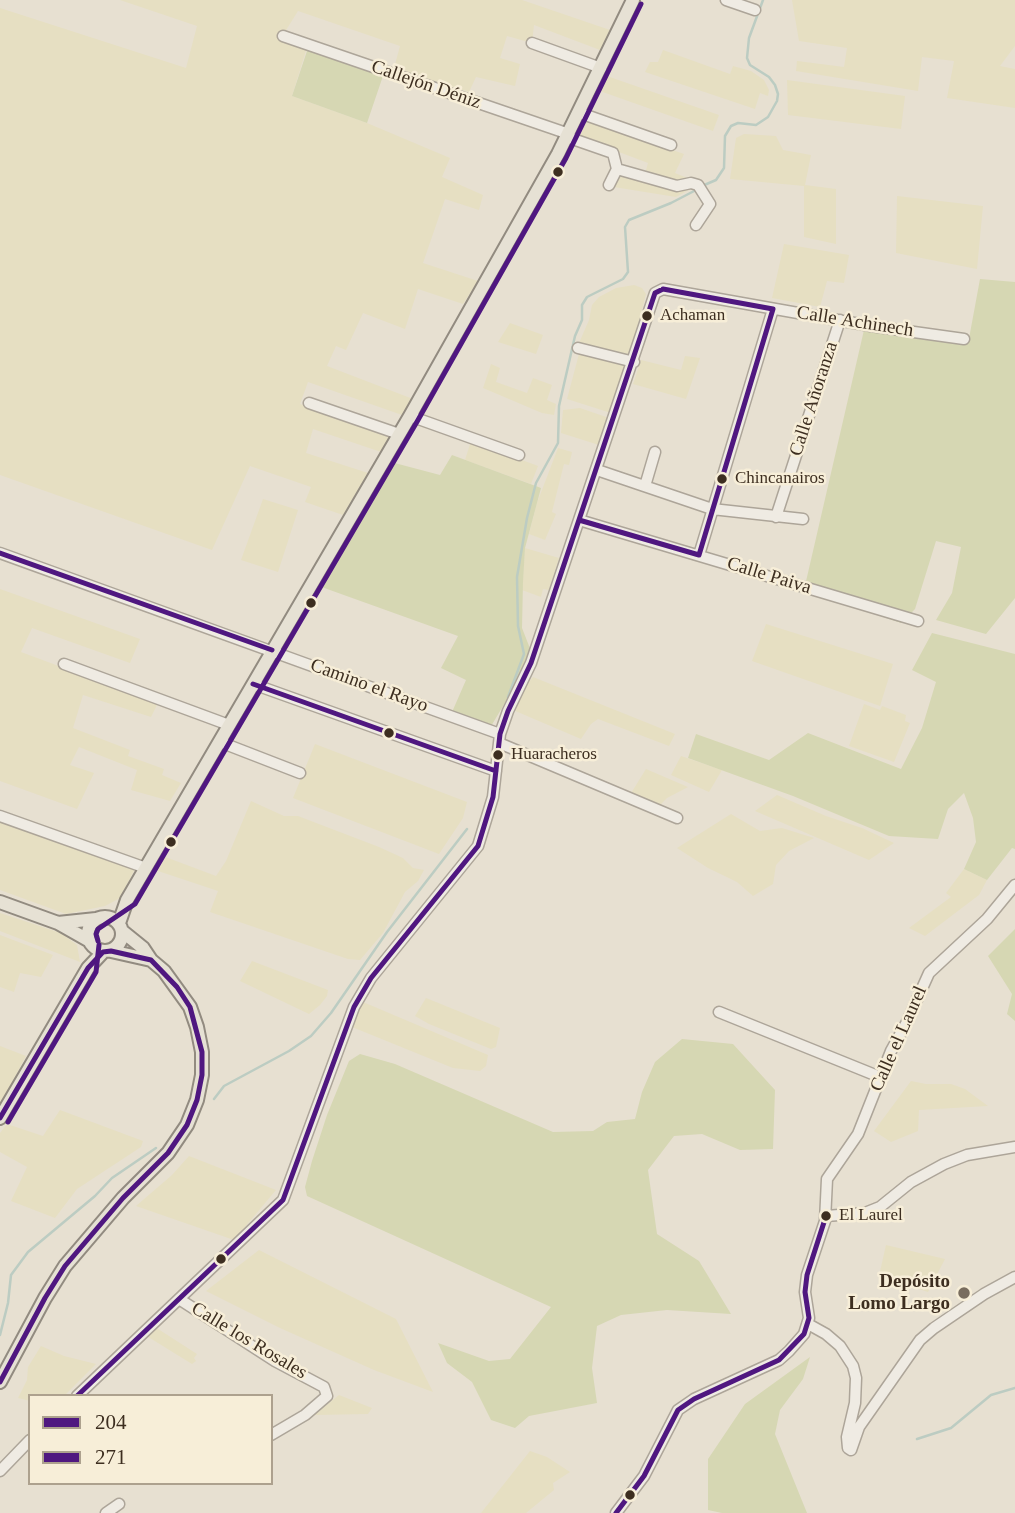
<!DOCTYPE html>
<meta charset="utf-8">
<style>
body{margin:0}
#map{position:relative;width:1015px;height:1513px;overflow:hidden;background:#e7e0d1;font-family:"Times New Roman",serif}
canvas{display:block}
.legend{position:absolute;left:28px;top:1394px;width:245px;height:91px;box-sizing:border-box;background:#f7eed8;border:2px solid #ada18e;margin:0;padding:9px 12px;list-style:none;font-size:21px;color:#3d2e20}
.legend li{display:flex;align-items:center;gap:14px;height:35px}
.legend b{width:35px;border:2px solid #ada18e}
</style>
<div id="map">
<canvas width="1015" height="1513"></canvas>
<ul class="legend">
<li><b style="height:9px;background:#4f1780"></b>204</li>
<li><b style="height:9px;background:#4f1780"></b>271</li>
</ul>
</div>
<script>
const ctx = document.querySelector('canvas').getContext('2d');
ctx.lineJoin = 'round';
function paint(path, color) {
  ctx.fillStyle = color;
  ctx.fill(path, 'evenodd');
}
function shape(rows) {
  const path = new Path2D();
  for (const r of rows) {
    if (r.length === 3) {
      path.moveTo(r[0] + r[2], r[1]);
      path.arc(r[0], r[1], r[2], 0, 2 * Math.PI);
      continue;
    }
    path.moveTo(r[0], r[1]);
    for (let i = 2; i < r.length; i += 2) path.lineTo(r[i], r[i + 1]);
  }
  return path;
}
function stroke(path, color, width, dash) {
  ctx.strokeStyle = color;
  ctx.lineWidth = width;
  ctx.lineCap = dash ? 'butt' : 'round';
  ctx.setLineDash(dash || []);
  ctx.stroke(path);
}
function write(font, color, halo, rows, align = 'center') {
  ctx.font = font + ' "Times New Roman",serif';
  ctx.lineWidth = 5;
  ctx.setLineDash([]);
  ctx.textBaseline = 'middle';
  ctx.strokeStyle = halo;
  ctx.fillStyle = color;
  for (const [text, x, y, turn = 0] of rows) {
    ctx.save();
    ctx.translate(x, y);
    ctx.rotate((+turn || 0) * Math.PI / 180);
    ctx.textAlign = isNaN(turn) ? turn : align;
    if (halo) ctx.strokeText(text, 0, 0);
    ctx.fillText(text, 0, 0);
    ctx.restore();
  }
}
const farmland = shape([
 [120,0,522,0,610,30,600,50,534,25,532,43,507,36,500,58,520,64,515,86,476,77,469,92,394,68,400,46,298,11,283,35,308,44,292,96,367,123,450,158,442,177,483,195,479,210,445,199,423,263,478,281,463,304,418,289,405,329,363,313,346,350,336,346,327,366,413,399,402,415,308,382,300,404,393,436,381,452,313,429,306,453,368,473,343,515,305,502,311,487,250,466,212,550,0,475,0,8,186,68,197,26],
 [792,0,1015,0,1015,46,1000,66,1015,69,1015,108,947,98,954,61,922,57,918,91,796,71,797,61,844,67,847,48,799,41],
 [663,50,730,74,733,66,751,71,764,80,769,90,768,96,760,93,755,109,645,72,650,62,658,62],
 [604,75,719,115,713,131,597,90],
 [787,80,905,96,901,129,788,115],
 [581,118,684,154,675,173,692,180,698,185,676,197,614,187,620,170,644,177,648,163,574,135],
 [744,134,776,136,783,150,811,155,805,185,836,189,836,244,804,237,804,186,730,179,736,138],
 [897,196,983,206,977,269,896,253],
 [784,244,849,255,844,283,827,281,820,307,772,298],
 [634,285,642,288,646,294,630,356,579,343,589,320,592,305,599,297,616,288],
 [510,323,543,335,536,354,498,342],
 [579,354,627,365,611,413,567,399],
 [685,356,700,358,686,399,633,384,641,360,681,370],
 [491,364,500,368,496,382,527,393,533,378,552,385,547,400,556,404,554,415,542,413,483,388],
 [580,408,609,418,599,445,561,433,563,410],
 [471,441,538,466,531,484,465,460],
 [558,448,572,452,569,465,564,464,552,512,556,514,545,540,529,534,537,503],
 [263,499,298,510,278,572,241,560],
 [525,548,559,558,549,590,543,589,541,597,522,590],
 [0,589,140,639,130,663,32,628,21,652,158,703,151,717,83,695,73,728,130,750,128,756,164,769,162,775,181,783,170,801,131,790,137,770,79,747,70,765,94,773,77,809,0,781],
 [766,624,893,664,880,706,752,661],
 [533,677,675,734,669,746,598,719,591,724,581,739,513,710,521,692],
 [864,704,880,710,882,706,906,715,905,721,910,723,894,762,849,746],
 [315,744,467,802,463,818,439,854,293,798],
 [681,756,722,770,709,792,671,775],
 [646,769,688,787,667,798,658,807,628,798],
 [777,795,826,816,862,828,894,843,869,860,755,811],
 [251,801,284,816,298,816,379,847,403,858,413,868,424,870,418,881,405,892,383,933,360,960,348,959,210,912,218,891,152,869,160,855,216,876,226,861],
 [731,814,760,831,782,828,814,838,789,851,776,865,773,884,753,896,737,882,708,868,677,848],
 [0,816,137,865,120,898,105,906,66,914,0,890],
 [964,869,987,880,979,895,925,936,909,928,951,897,946,893],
 [0,913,61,933,77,945,80,962,0,931],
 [0,935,53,955,41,977,20,973,14,992,0,987],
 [252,961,328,990,327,996,320,1005,309,1014,240,981],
 [426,998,500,1028,496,1047,491,1049,429,1024,415,1016],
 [363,1002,488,1055,486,1066,480,1071,453,1068,352,1027,356,1011],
 [0,1046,26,1056,0,1105],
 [911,1081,926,1084,951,1084,965,1089,988,1106,919,1110,918,1131,891,1142,874,1131],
 [60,1110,143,1141,141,1147,77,1189,55,1218,11,1201,27,1167,0,1152,0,1133,7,1124,43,1136],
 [189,1156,276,1190,234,1240,136,1206,172,1175],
 [886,1245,945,1259,928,1292,879,1276],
 [259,1250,396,1319,433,1392,374,1370,280,1328,206,1291],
 [155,1327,197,1354,194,1358,196,1361,192,1364,145,1335],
 [41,1346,64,1356,96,1364,64,1396,30,1396,30,1401,18,1398,27,1380,28,1367],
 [339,1395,372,1408,368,1414,314,1415],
 [530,1451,547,1457,570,1472,553,1483,554,1490,526,1513,481,1513]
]);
const green = shape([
 [308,48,385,70,367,123,292,96],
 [980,279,1015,282,1015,598,986,634,936,620,952,593,961,547,936,541,915,609,901,623,804,590,864,330,968,344],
 [452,455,541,488,525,548,523,582,522,628,531,651,528,664,487,733,449,719,466,680,441,668,458,636,316,585,387,461,440,475],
 [932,633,1015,654,1015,849,1012,848,987,880,964,869,976,842,973,818,964,793,948,809,938,839,889,836,793,796,688,758,696,734,769,760,808,733,901,769,922,728,936,682,912,670],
 [1015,929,1015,1021,1007,1014,1012,994,988,956],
 [682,1039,733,1044,775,1090,773,1149,740,1150,702,1134,674,1136,648,1170,657,1234,699,1261,731,1314,667,1310,621,1315,597,1326,592,1368,597,1403,529,1416,515,1428,491,1420,472,1382,447,1363,438,1343,489,1361,510,1359,551,1307,307,1196,305,1187,312,1161,327,1115,349,1061,360,1054,395,1064,553,1132,593,1131,607,1122,635,1119,642,1092,655,1062],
 [810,1357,803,1379,780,1410,775,1434,807,1513,722,1513,708,1510,708,1459,745,1404]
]);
const stream = shape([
 [702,186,716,180,724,168,725,136,731,126,738,123,756,125,768,117,777,101,778,94,775,85,769,77,750,65,747,58,749,38,763,0],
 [508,697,524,654,518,626,517,577,527,518,536,483,558,443,559,406,575,336,582,320,582,305,587,297,623,279,628,272,625,227,629,220,671,203,698,189],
 [214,1099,224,1086,289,1051,311,1036,331,1013,387,932,467,829],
 [0,1335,8,1303,11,1275,28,1252,95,1196,112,1178,156,1148],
 [917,1439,951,1428,991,1395,1015,1388]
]);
const minor = shape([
 [726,0,755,10],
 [283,36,569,134],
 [532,43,601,68],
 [580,113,671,145],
 [567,137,613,153,617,169,609,185],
 [617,169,677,186,691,183,698,185,710,204,696,225],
 [578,348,634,362],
 [309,403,399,434],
 [410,416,519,455],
 [597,470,712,509,803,519],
 [645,486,655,452],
 [776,517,840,320],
 [579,520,918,621],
 [0,553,500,734],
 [699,555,773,309],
 [64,664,229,725],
 [253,684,496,771],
 [220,742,300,773],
 [499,743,677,818],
 [0,816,146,868],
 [719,1012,880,1077],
 [826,1216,865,1213,880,1207,911,1182,944,1164,967,1155,1015,1147],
 [179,1299,275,1361,324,1387,327,1396,305,1415,271,1435],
 [808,1324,826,1334,840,1346,853,1366,856,1378,855,1403,847,1437,848,1448,851,1450],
 [77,1396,283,1200,354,1007,371,978,478,846,493,797,500,734,508,711,531,663,655,293,663,289,871,326,964,339],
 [851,1450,859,1427,920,1340,934,1328,984,1294,1015,1277],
 [0,1471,30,1440],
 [106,1513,119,1504],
 [616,1513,644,1476,678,1410,694,1399,779,1360,789,1351,804,1334,809,1318,805,1292,807,1275,825,1221,827,1179,858,1134,891,1051,907,1022,929,973,987,919,1015,885]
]);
const major = shape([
 [0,902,58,923,88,940],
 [105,934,17],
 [58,923,96,919],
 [119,923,127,900,410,416,558,154,633,0],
 [111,951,151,960],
 [0,1118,88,968,103,952],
 [0,1382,45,1298,65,1266,123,1198,168,1153,187,1125,197,1100,202,1075,202,1052,197,1027,190,1007,164,971,151,960,143,948,122,931]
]);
const bus1 = shape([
 [663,289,773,309],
 [579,520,699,555],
 [0,553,272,650],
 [699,555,773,309],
 [253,684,496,771],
 [0,1118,88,968,103,952,111,951,151,960,177,987,190,1007,202,1052,202,1075,197,1100,187,1125,168,1153,123,1198,65,1266,45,1298,0,1382],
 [77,1396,283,1200,354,1007,371,978,478,846,493,797,500,734,508,711,531,663,655,293,663,289],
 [616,1513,644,1476,678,1410,694,1399,779,1360,804,1334,809,1318,805,1292,807,1275,826,1216]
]);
const bus2 = shape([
 [98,941,96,934,98,929,135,904,418,420,566,158,641,4],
 [8,1122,96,972,99,945]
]);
const markers = [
 [558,172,6,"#3d2e20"],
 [647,316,6,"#3d2e20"],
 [722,479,6,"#3d2e20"],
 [311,603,6,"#3d2e20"],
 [389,733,6,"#3d2e20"],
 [498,755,6,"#3d2e20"],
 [171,842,6,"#3d2e20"],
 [826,1216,6,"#3d2e20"],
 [221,1259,6,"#3d2e20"],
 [964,1293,7,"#786c5e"],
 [630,1495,6,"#3d2e20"]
];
const busNames = [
 ["Achaman",660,316],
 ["Chincanairos",735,479],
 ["Huaracheros",511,755],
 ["El Laurel",839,1216]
];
const streetNames = [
 ["Callejón Déniz",426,85,19],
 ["Calle Achinech",855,322,9],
 ["Calle Añoranza",814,399,-72],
 ["Calle Paiva",769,576,17],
 ["Camino el Rayo",369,686,20],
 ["Calle el Laurel",899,1039,-66],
 ["Calle los Rosales",249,1341,31]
];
const poiNames = [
 ["Depósito",950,1282],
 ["Lomo Largo",950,1304]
];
paint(farmland, '#e6dfc2');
paint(green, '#d6d7b3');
stroke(stream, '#bcccc2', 2.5);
stroke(minor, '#ada599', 13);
stroke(major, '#928b80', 16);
stroke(minor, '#efebe3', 10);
stroke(major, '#e6e1d4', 12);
stroke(bus1, '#4f1780', 5);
stroke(bus2, '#4f1780', 5);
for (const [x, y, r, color] of markers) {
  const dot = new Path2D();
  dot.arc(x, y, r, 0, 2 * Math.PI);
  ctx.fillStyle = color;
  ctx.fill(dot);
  stroke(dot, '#f7eed8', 2.5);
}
write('17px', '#3d2e20', '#f7eed8', busNames, 'left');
write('19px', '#3d2e20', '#f7eed8', streetNames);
write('bold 19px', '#3d2e20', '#f7eed8', poiNames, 'right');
</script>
